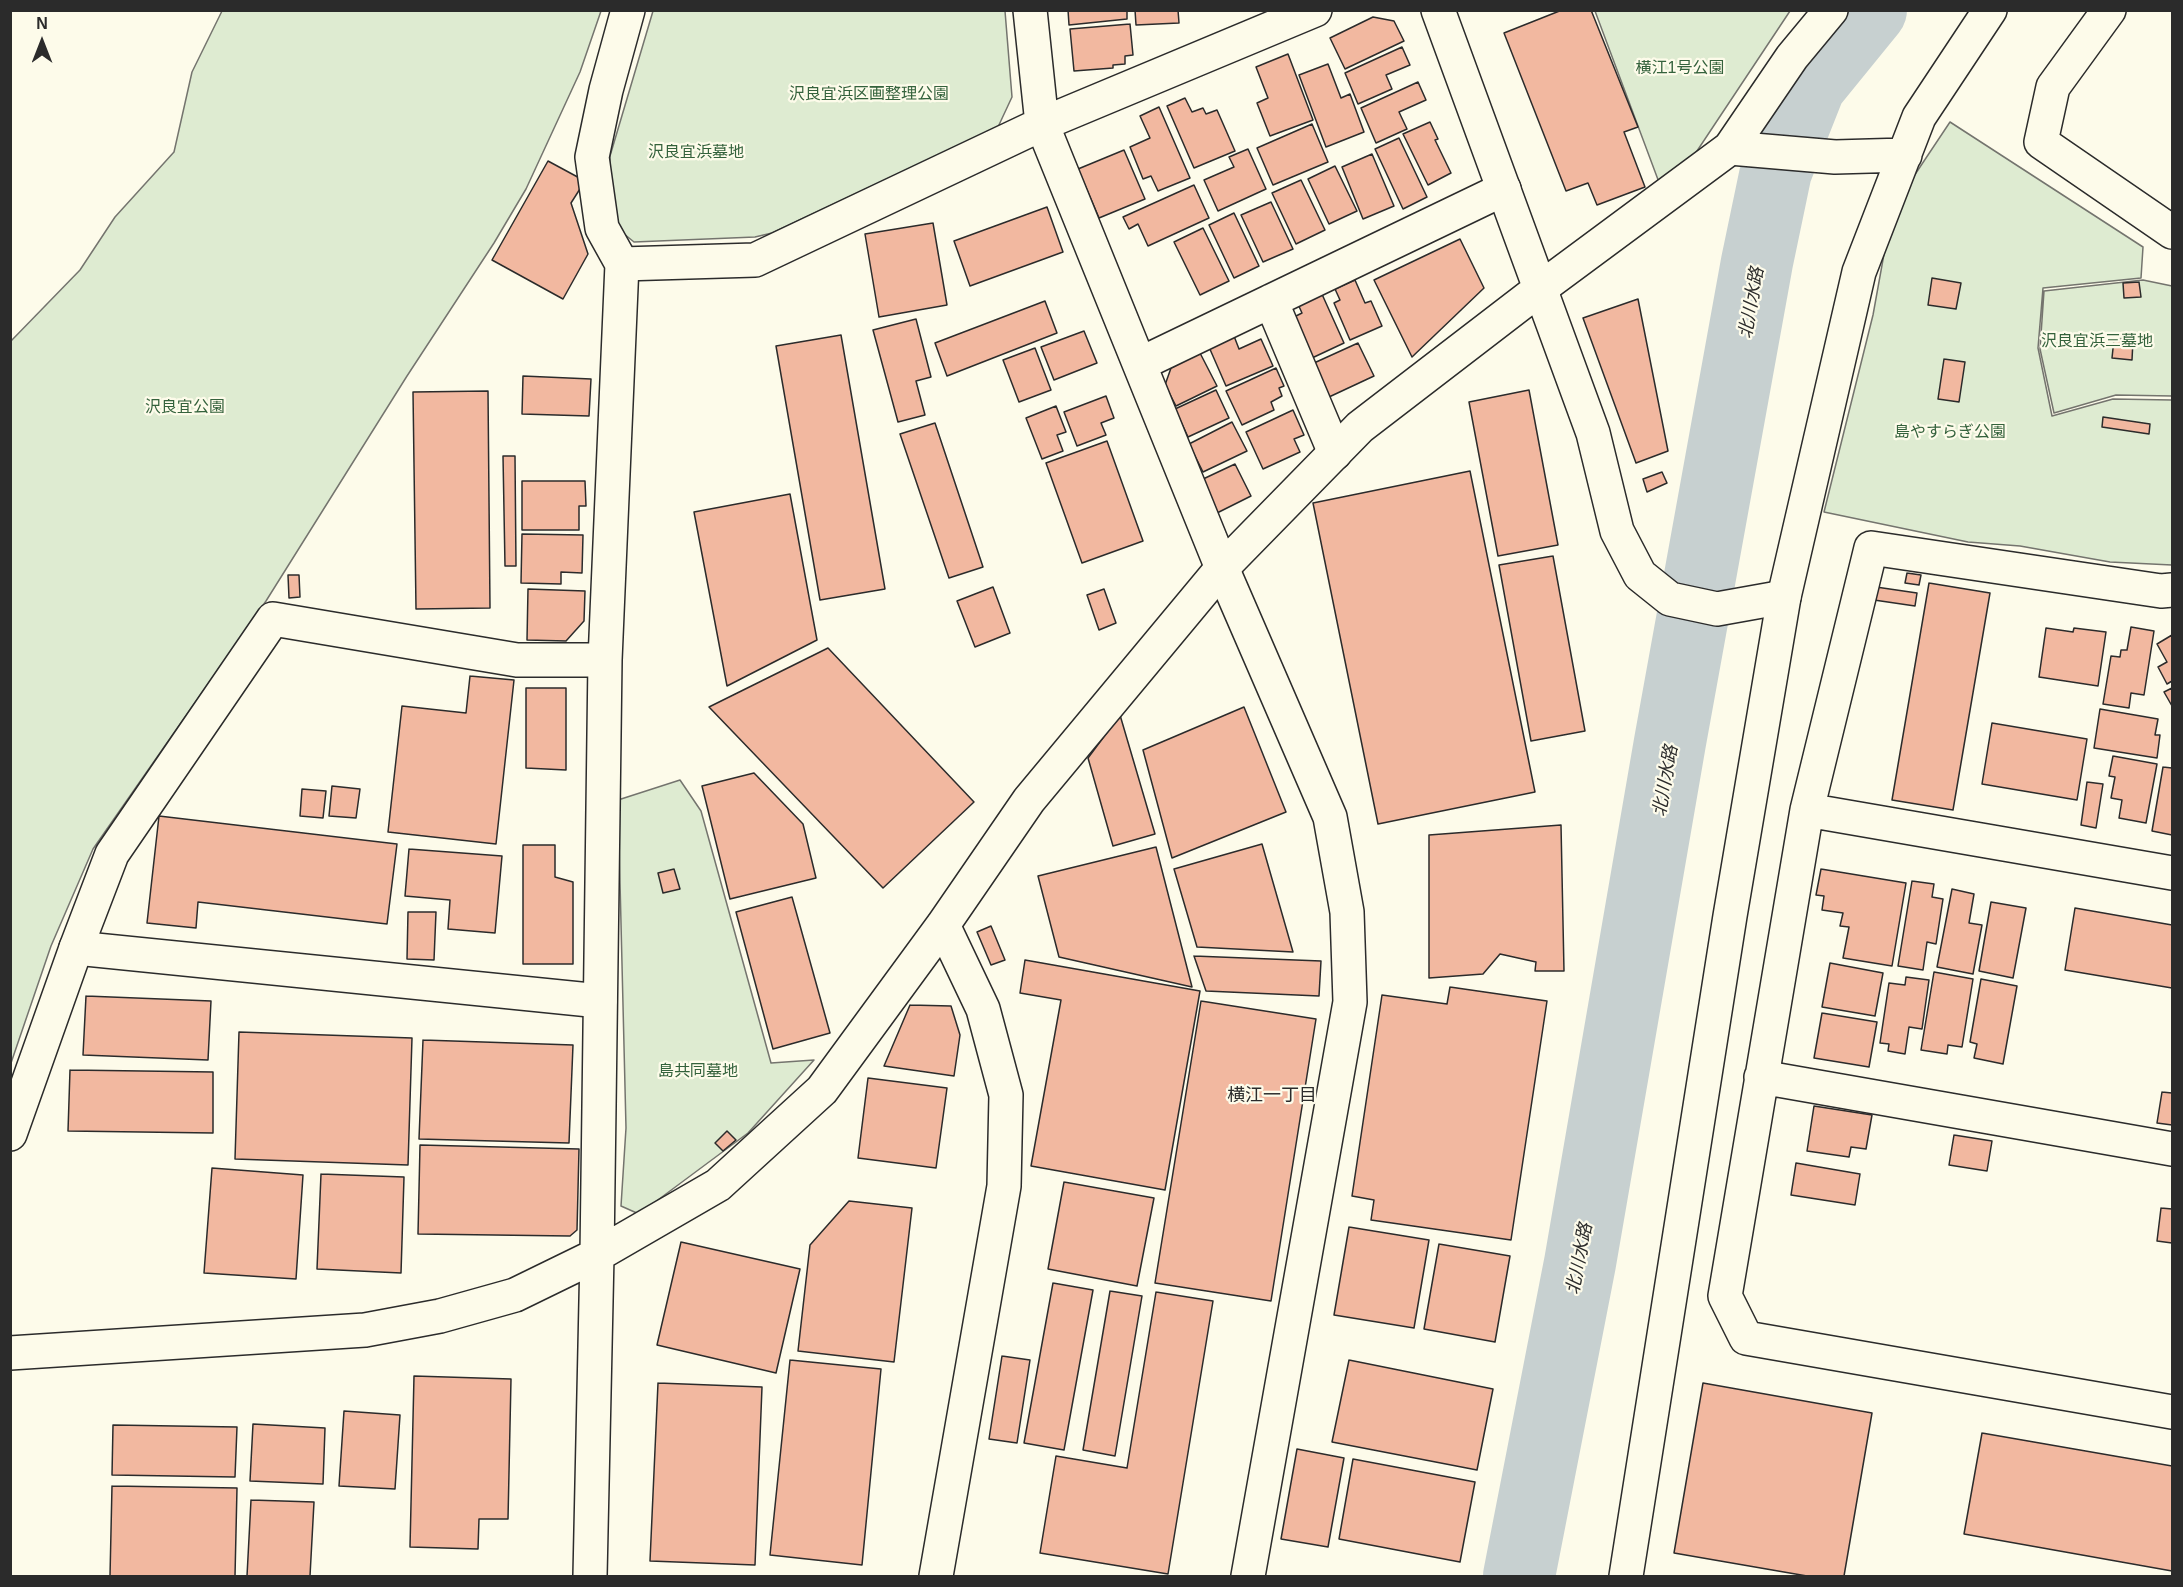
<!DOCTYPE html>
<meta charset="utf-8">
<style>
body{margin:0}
#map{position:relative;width:2183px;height:1587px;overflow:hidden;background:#fdfbea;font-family:Arial,sans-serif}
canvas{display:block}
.frame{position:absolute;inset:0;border:12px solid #2b2b2b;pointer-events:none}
.north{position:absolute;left:12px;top:12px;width:60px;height:60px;-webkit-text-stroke:4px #fdfbea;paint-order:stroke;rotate:0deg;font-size:16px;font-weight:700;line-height:24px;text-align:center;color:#2b2b2b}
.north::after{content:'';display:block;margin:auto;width:21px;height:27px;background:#2b2b2b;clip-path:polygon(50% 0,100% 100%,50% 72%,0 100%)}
</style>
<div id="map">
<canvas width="2183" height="1587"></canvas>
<div class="frame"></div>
<div class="north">N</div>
</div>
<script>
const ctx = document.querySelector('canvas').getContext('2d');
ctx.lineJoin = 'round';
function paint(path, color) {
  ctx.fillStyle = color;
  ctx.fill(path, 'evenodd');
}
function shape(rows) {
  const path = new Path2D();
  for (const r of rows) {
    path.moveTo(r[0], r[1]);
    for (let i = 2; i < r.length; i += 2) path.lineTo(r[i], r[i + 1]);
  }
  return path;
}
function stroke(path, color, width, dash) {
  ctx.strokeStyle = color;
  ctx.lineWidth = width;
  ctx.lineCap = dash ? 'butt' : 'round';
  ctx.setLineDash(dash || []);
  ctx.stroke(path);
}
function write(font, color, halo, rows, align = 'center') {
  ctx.font = font + ' Arial,"Noto Sans JP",sans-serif';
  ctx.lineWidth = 4.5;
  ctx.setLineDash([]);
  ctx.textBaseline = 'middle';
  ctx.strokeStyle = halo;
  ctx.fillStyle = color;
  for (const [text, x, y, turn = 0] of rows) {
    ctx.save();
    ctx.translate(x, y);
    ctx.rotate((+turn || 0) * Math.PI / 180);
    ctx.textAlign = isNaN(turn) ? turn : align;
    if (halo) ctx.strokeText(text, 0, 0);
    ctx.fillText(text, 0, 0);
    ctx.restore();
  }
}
const green = shape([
 [222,11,601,11,580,72,526,189,494,243,407,376,266,601,93,849,51,946,11,1063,11,341,80,270,115,217,174,152,192,72,222,11],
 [653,11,1005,11,1012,97,998,127,772,233,755,237,634,242,618,229,609,208,610,156,653,11],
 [1595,11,1790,11,1695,154,1660,185,1595,11],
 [1950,122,2143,247,2141,278,2043,288,2038,348,2052,416,2113,399,2172,400,2172,565,2110,562,2020,546,1968,542,1824,512,1873,315,1886,243,1912,179,1950,122],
 [2143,280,2172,286,2172,396,2116,395,2054,413,2040,349,2044,291,2143,280],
 [680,780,701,811,771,1063,814,1060,748,1133,639,1214,621,1206,626,1128,618,800,680,780]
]);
const river = shape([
 [1519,1576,1580,1263,1670,742,1757,262,1776,171,1810,85,1871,10]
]);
const building = shape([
 [1068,10,1127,10,1127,19,1069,25,1068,10],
 [1135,10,1178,10,1179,23,1136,25,1135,10],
 [1562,10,1591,10,1638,127,1624,132,1645,187,1597,205,1588,183,1566,191,1504,33,1562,10],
 [1373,17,1394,21,1404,41,1345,69,1330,38,1373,17],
 [1130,24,1133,55,1125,56,1125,64,1113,65,1113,68,1074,71,1070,29,1130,24],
 [1402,47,1410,65,1386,75,1392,89,1358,104,1345,73,1402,47],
 [1288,54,1313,120,1270,136,1257,103,1268,98,1256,67,1288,54],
 [1328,64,1341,98,1350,94,1364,132,1326,147,1299,75,1328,64],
 [1418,82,1426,100,1399,112,1407,129,1376,143,1361,108,1418,82],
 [1185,98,1192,112,1203,108,1206,114,1217,110,1235,151,1194,168,1167,106,1185,98],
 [1159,107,1190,178,1158,191,1151,176,1143,179,1130,147,1150,138,1140,116,1159,107],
 [1430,122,1438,139,1435,140,1451,173,1428,185,1403,134,1430,122],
 [1312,124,1328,162,1273,185,1257,148,1312,124],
 [1399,138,1427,197,1403,209,1375,149,1399,138],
 [1248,149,1266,189,1218,211,1204,180,1234,167,1229,157,1248,149],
 [1124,150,1145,199,1099,218,1078,169,1124,150],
 [1372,154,1394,206,1363,219,1342,167,1372,154],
 [548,161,585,181,571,203,588,254,563,299,492,260,548,161],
 [1335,166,1357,211,1329,224,1308,179,1335,166],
 [1301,180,1325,230,1296,244,1272,193,1301,180],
 [1194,185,1209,218,1148,246,1138,224,1129,229,1123,217,1194,185],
 [1271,202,1293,249,1263,262,1241,215,1271,202],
 [1047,207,1063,252,970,286,954,241,1047,207],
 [1234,213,1259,266,1234,278,1209,225,1234,213],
 [933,223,947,305,879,317,865,234,933,223],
 [1203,228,1229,281,1200,295,1174,242,1203,228],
 [1460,239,1484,288,1412,357,1374,280,1460,239],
 [1932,278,1961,283,1956,309,1928,305,1932,278],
 [1355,280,1365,303,1371,301,1382,326,1350,340,1334,303,1340,300,1335,289,1355,280],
 [2139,282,2141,297,2124,298,2123,283,2139,282],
 [1321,292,1344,343,1312,358,1294,317,1302,313,1297,302,1321,292],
 [1638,299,1668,451,1636,463,1583,318,1638,299],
 [1045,301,1057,333,947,376,935,343,1045,301],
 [916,319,931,377,916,381,925,415,898,422,873,330,916,319],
 [1084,331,1097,363,1054,380,1041,347,1084,331],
 [841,335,885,589,820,600,776,346,841,335],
 [1234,336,1239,349,1261,339,1273,366,1226,386,1209,347,1234,336],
 [2114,339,2133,340,2132,360,2112,358,2114,339],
 [1358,343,1374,376,1329,397,1314,363,1358,343],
 [1035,348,1051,390,1019,402,1003,360,1035,348],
 [1200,353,1217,386,1176,406,1165,385,1171,368,1200,353],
 [1944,359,1965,362,1959,402,1938,399,1944,359],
 [1276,368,1284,386,1279,388,1282,396,1271,402,1274,410,1242,425,1226,391,1276,368],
 [523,376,591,379,589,416,522,414,523,376],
 [1216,390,1229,418,1188,437,1175,409,1216,390],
 [1529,390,1558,545,1498,556,1469,402,1529,390],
 [488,391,490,608,416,609,413,392,488,391],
 [1106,396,1114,418,1101,423,1106,435,1077,446,1064,412,1106,396],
 [1056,406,1066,432,1057,435,1063,451,1042,459,1026,418,1056,406],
 [1293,410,1304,435,1294,439,1300,452,1263,469,1246,432,1293,410],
 [2103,417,2150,424,2149,434,2102,427,2103,417],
 [1232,422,1247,451,1203,472,1189,444,1232,422],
 [935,423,983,567,949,578,900,434,935,423],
 [1107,441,1143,541,1082,563,1046,463,1107,441],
 [503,456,515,456,516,566,505,566,503,456],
 [1235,464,1251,496,1217,513,1201,480,1235,464],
 [1470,471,1535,792,1378,824,1313,503,1470,471],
 [1662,472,1667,483,1647,492,1643,479,1662,472],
 [522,481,585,481,586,506,579,506,579,530,522,530,522,481],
 [790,494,817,640,727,686,694,512,790,494],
 [522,534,583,535,582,573,561,572,561,584,521,583,522,534],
 [1553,556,1585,731,1531,741,1499,565,1553,556],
 [1907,573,1921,575,1919,585,1905,583,1907,573],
 [288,575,299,575,300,597,289,598,288,575],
 [1929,583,1990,593,1953,810,1892,800,1929,583],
 [993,587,1010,633,975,647,957,601,993,587],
 [1876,587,1917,593,1915,606,1874,600,1876,587],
 [528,589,585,591,584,621,566,641,527,640,528,589],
 [1104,589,1116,623,1099,630,1087,595,1104,589],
 [2131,627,2154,631,2144,695,2131,693,2129,708,2103,704,2111,656,2120,657,2121,650,2127,650,2131,627],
 [2046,628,2073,632,2074,628,2106,632,2098,686,2039,677,2046,628],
 [2172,635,2172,681,2167,684,2158,667,2167,662,2157,644,2172,635],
 [828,648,974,802,883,888,709,707,828,648],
 [470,676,514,680,496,844,388,832,402,706,466,713,470,676],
 [526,688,566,688,566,770,526,768,526,688],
 [2172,688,2172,706,2164,692,2172,688],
 [1244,707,1286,812,1172,858,1143,750,1244,707],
 [2100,709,2158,719,2155,735,2160,735,2157,758,2094,748,2100,709],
 [1120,715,1155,834,1113,846,1088,758,1120,715],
 [1992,723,2087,739,2077,800,1982,784,1992,723],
 [2113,756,2157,764,2146,823,2119,818,2122,800,2111,798,2115,777,2109,776,2113,756],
 [2163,767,2172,768,2172,835,2152,831,2163,767],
 [754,773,803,824,816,878,730,899,702,786,754,773],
 [2087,782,2103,784,2096,828,2081,825,2087,782],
 [332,786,360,789,356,818,329,816,332,786],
 [302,789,326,791,323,818,300,816,302,789],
 [159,816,397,844,387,924,198,902,196,928,147,923,159,816],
 [1561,825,1564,971,1535,971,1536,962,1500,954,1483,974,1429,978,1429,835,1561,825],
 [1262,844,1293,952,1197,947,1174,869,1262,844],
 [523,845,555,845,555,877,573,882,573,964,523,964,523,845],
 [1156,847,1192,987,1059,957,1038,876,1156,847],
 [409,849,502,856,495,933,448,929,450,900,405,896,409,849],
 [674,869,680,889,663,893,658,873,674,869],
 [1821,869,1906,883,1892,966,1843,958,1849,927,1840,926,1843,913,1822,910,1824,896,1816,895,1821,869],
 [1912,881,1934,884,1932,897,1943,899,1936,944,1927,942,1923,970,1898,966,1912,881],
 [1952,889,1974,894,1969,923,1982,925,1973,974,1937,967,1952,889],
 [792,897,830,1033,773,1049,736,912,792,897],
 [1991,902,2026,908,2013,978,1979,971,1991,902],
 [2075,908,2172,925,2172,988,2065,970,2075,908],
 [408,912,436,912,434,960,407,959,408,912],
 [991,926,1005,960,991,965,977,932,991,926],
 [1194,956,1321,961,1319,996,1206,991,1194,956],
 [1025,960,1200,991,1165,1190,1031,1166,1061,1000,1020,993,1025,960],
 [1830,963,1883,973,1875,1016,1822,1007,1830,963],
 [1934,972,1973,979,1962,1047,1948,1045,1947,1054,1921,1050,1934,972],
 [1906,977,1929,980,1922,1029,1909,1027,1905,1054,1888,1051,1889,1044,1880,1043,1889,983,1905,985,1906,977],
 [1981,979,2017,986,2003,1064,1974,1058,1977,1044,1970,1042,1981,979],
 [1450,987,1547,1001,1511,1240,1371,1220,1374,1200,1352,1196,1382,995,1447,1004,1450,987],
 [86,996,211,1001,208,1060,83,1055,86,996],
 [1201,1001,1316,1019,1271,1301,1155,1283,1201,1001],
 [910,1005,951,1006,960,1035,954,1076,884,1066,910,1005],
 [1822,1013,1877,1022,1869,1067,1814,1058,1822,1013],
 [239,1032,412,1038,408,1165,235,1159,239,1032],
 [423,1040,573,1045,569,1143,419,1139,423,1040],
 [70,1070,213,1072,213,1133,68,1131,70,1070],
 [868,1078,947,1088,936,1168,858,1158,868,1078],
 [2162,1092,2172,1093,2172,1125,2157,1123,2162,1092],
 [1814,1106,1872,1115,1866,1149,1851,1147,1849,1157,1807,1151,1814,1106],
 [727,1131,736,1140,723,1151,715,1143,727,1131],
 [1954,1135,1992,1141,1987,1171,1949,1165,1954,1135],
 [420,1145,579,1149,577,1230,570,1236,418,1234,420,1145],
 [1796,1163,1860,1174,1855,1205,1791,1195,1796,1163],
 [212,1168,303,1175,296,1279,204,1273,212,1168],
 [321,1174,404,1177,401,1273,317,1269,321,1174],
 [1064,1182,1154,1198,1137,1286,1048,1269,1064,1182],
 [849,1201,912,1208,894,1362,798,1351,810,1245,849,1201],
 [2161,1208,2172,1209,2172,1243,2157,1241,2161,1208],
 [1349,1227,1429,1240,1414,1328,1334,1315,1349,1227],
 [681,1242,800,1269,776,1373,657,1345,681,1242],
 [1439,1244,1510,1256,1495,1342,1424,1329,1439,1244],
 [1053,1283,1093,1290,1064,1450,1024,1443,1053,1283],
 [1110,1291,1142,1296,1115,1456,1083,1450,1110,1291],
 [1156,1292,1213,1301,1168,1574,1040,1553,1056,1456,1127,1468,1156,1292],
 [1002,1356,1030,1360,1017,1443,989,1439,1002,1356],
 [790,1360,881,1369,862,1565,770,1555,790,1360],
 [1349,1360,1493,1389,1477,1470,1332,1442,1349,1360],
 [414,1376,511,1379,508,1519,479,1519,478,1549,410,1547,414,1376],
 [658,1383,762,1387,755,1565,650,1561,658,1383],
 [1703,1383,1872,1413,1844,1576,1807,1576,1674,1553,1703,1383],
 [344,1411,400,1415,395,1489,339,1486,344,1411],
 [253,1424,325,1428,323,1484,250,1481,253,1424],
 [113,1425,237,1427,235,1477,112,1475,113,1425],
 [1982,1433,2172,1466,2172,1571,1964,1534,1982,1433],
 [1297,1449,1344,1458,1328,1547,1281,1539,1297,1449],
 [1353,1459,1475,1482,1460,1562,1339,1539,1353,1459],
 [112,1486,237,1488,235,1576,110,1576,112,1486],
 [251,1500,314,1502,310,1576,247,1576,251,1500]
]);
const minor = shape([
 [1030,10,1042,124,1222,568,1330,817,1347,912,1350,1002,1248,1576],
 [2109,10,2053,87,2041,142,2172,232],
 [1730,148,1835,157,1905,155],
 [622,264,755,260,1042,124,1315,10],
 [1271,301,1335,453],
 [1140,364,1504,189],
 [2172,590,2161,591,1871,548,1807,810,1725,1296,1746,1338,2172,1412],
 [1807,810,2172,873],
 [76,948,600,1001],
 [1761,1077,2172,1149],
 [1626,1576,1730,916,1784,597,1859,272,1919,117,1990,10]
]);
const tertiary = shape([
 [1438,10,1593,433,1617,531,1640,575,1670,599,1717,609,1784,597],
 [10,1134,76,948,112,854,273,619,517,660,605,660],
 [10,1353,365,1330,440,1316,515,1295,597,1255,718,1185,822,1090,943,925,1029,800,1222,568,1360,427,1541,288,1730,148,1792,57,1831,10],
 [590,1576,597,1255,605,660,622,264,602,228,592,157,606,90,628,10],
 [936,1576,1004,1186,1006,1095,983,1009,943,925]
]);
const parkNames = [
 ["横江1号公園",1680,69],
 ["沢良宜浜区画整理公園",869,95],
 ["沢良宜浜墓地",696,153],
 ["沢良宜浜三墓地",2097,342],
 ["沢良宜公園",185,408],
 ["島やすらぎ公園",1950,433],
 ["島共同墓地",698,1072]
];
const waterNames = [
 ["北川水路",1752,303,-80],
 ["北川水路",1666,781,-80],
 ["北川水路",1580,1259,-79]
];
const neighbourhoodNames = [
 ["横江一丁目",1272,1096]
];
paint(green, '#deebd1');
stroke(green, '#74746e', 1.5);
stroke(river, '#c7d0d0', 72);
paint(building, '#f2b8a0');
stroke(building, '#2b2b2b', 1.5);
stroke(minor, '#2b2b2b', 36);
stroke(tertiary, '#2b2b2b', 36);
stroke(minor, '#fdfbea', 33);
stroke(tertiary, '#fdfbea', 33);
write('16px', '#34623c', '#fdfbea', parkNames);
write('italic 18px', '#2b2b2b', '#fdfbea', waterNames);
write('18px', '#2b2b2b', '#fdfbea', neighbourhoodNames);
</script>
